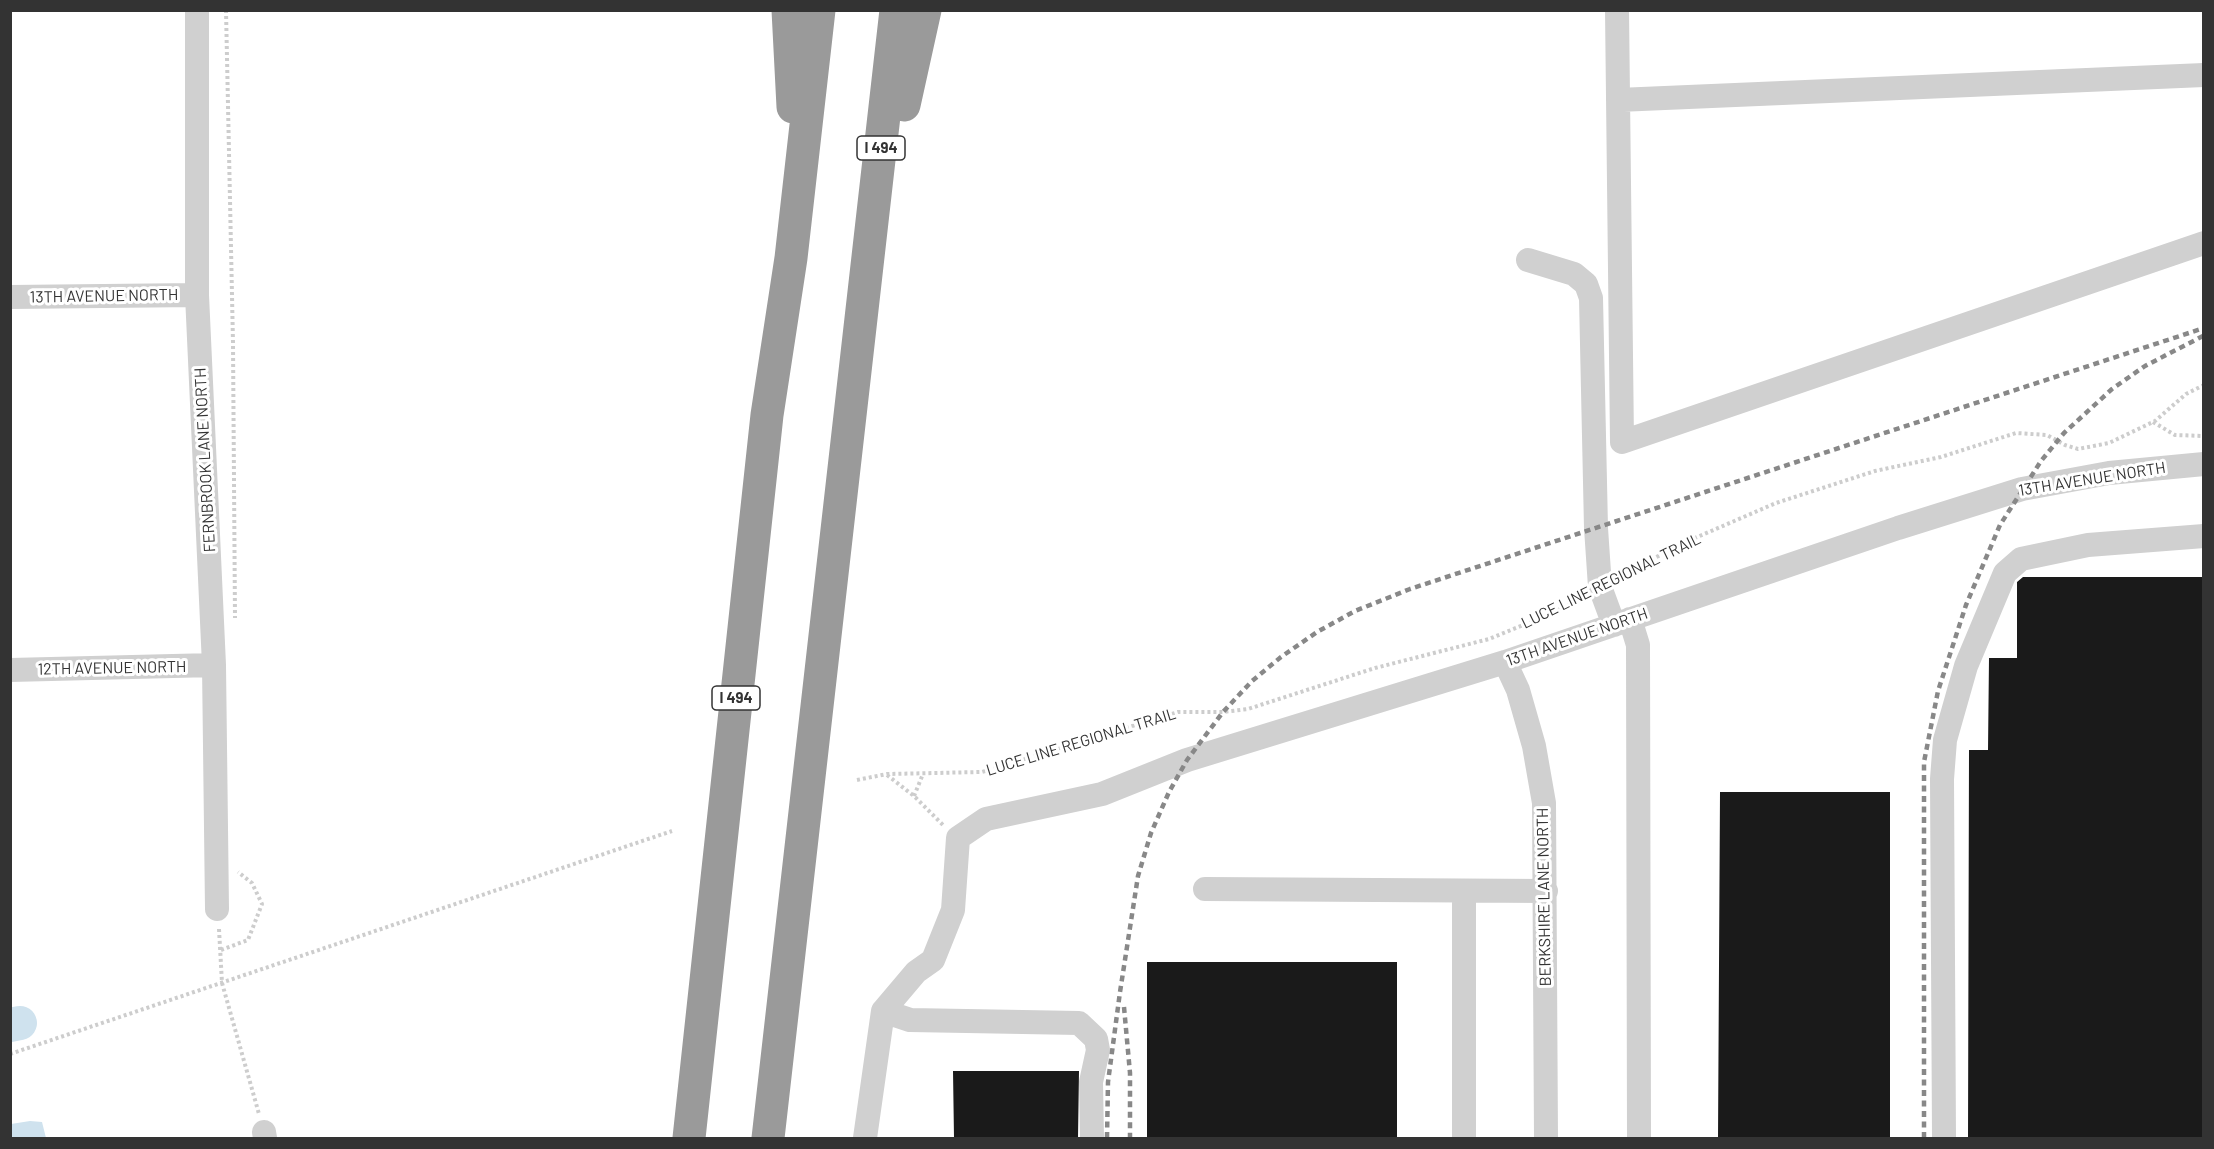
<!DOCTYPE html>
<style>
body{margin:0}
#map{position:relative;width:2214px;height:1149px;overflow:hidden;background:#fff;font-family:Barlow,sans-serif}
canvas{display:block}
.frame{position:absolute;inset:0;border:12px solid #333;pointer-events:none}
</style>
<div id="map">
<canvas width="2214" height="1149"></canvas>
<div class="frame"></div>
</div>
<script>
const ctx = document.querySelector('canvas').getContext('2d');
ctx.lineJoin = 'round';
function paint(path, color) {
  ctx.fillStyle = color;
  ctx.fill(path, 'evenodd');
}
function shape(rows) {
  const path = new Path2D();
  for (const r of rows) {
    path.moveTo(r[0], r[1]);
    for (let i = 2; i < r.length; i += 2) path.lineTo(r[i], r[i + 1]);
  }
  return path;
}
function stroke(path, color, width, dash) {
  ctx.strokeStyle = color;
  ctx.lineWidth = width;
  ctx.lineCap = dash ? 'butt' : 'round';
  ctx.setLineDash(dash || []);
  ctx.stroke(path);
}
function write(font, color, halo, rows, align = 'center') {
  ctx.font = font + ' Barlow,sans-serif';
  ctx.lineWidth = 6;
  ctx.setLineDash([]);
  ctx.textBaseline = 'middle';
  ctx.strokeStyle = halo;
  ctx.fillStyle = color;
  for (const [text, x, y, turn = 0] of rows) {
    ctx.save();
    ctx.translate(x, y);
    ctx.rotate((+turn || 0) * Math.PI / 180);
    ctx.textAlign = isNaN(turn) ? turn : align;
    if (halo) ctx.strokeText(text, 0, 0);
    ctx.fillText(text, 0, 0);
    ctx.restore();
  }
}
const water = shape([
 [30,1121,42,1122,46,1138,11,1138,11,1124]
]);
const river = shape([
 [10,1025,20,1023]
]);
const building = shape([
 [2023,577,2204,577,2204,1138,1968,1138,1969,750,1988,750,1989,658,2017,658,2017,582],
 [1720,792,1890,792,1890,1138,1718,1138],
 [1147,962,1397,962,1397,1138,1147,1138],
 [953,1071,1079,1071,1078,1138,954,1138]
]);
const path = shape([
 [226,10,233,343,235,618],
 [2153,422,2175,435,2204,436],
 [1619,576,1688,541,1776,503,1875,471,1941,457,2016,433,2047,435,2065,445,2078,449,2109,443,2155,421,2186,394,2204,385],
 [887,775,914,796,944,826],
 [857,780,887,774,982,772,1178,712,1223,712,1248,709,1375,668,1489,639,1555,612,1583,596],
 [914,796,923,774],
 [219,929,222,983,259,1114],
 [221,950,248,940,262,904,252,883,238,872],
 [10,1054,672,831]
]);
const minor = shape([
 [197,10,197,295,214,665,217,909],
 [1617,10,1622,442,2204,243],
 [1618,100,2204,75],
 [1528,260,1574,274,1586,284,1591,298,1596,528,1600,587,1614,625],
 [10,297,197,295],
 [1630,619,1638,645,1639,1138],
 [1505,662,1518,690,1534,746,1544,803,1546,1138],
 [10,670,214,665],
 [1205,889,1546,891],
 [883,1011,910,1020,1079,1023,1096,1039,1098,1050,1091,1082,1092,1138],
 [264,1132,265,1138],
 [865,1138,883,1011,916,972,933,960,953,910,958,838,986,819,1102,794,1187,760,1505,662,1898,528,2022,489,2109,473,2204,464],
 [1464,1138,1464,891],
 [1944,1138,1942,779,1945,740,1966,666,2005,573,2021,559,2088,545,2204,536]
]);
const highway = shape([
 [788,10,793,107],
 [904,105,925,10],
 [689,1138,767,415,791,258,819,10],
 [768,1138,896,10]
]);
const rail = shape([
 [1124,1007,1130,1073,1130,1138],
 [1107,1138,1108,1082,1120,992,1138,876,1151,833,1169,792,1187,760,1223,712,1252,681,1281,657,1317,632,1355,611,1410,589,2204,328],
 [1924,1138,1924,762,1938,691,1966,605,2000,525,2041,461,2064,433,2112,389,2145,366,2203,336]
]);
const shields = [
 [881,148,48],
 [736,698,48]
];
const shieldNames = [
 ["I 494",881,148],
 ["I 494",736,698]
];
const streetNames = [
 ["13TH AVENUE NORTH",104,296,-1],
 ["FERNBROOK LANE NORTH",205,460,-93],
 ["13TH AVENUE NORTH",2092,479,-9],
 ["LUCE LINE REGIONAL TRAIL",1611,581,-26],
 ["13TH AVENUE NORTH",1577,637,-19],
 ["12TH AVENUE NORTH",112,668,-1],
 ["LUCE LINE REGIONAL TRAIL",1081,742,-17],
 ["BERKSHIRE LANE NORTH",1544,897,-91]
];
paint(water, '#cfe2ee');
stroke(river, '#cfe2ee', 34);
paint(building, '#1a1a1a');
stroke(path, '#cdcdcd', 4, [3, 3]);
stroke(minor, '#d0d0d0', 24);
stroke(highway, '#9a9a9a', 33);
stroke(rail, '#888', 4.5, [6, 4.5]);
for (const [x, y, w] of shields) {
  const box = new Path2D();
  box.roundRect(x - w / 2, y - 12, w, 24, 4.5);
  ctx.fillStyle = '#fff';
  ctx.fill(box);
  stroke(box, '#333', 1.5);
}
write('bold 15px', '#333', null, shieldNames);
write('16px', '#333', '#fff', streetNames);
</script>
